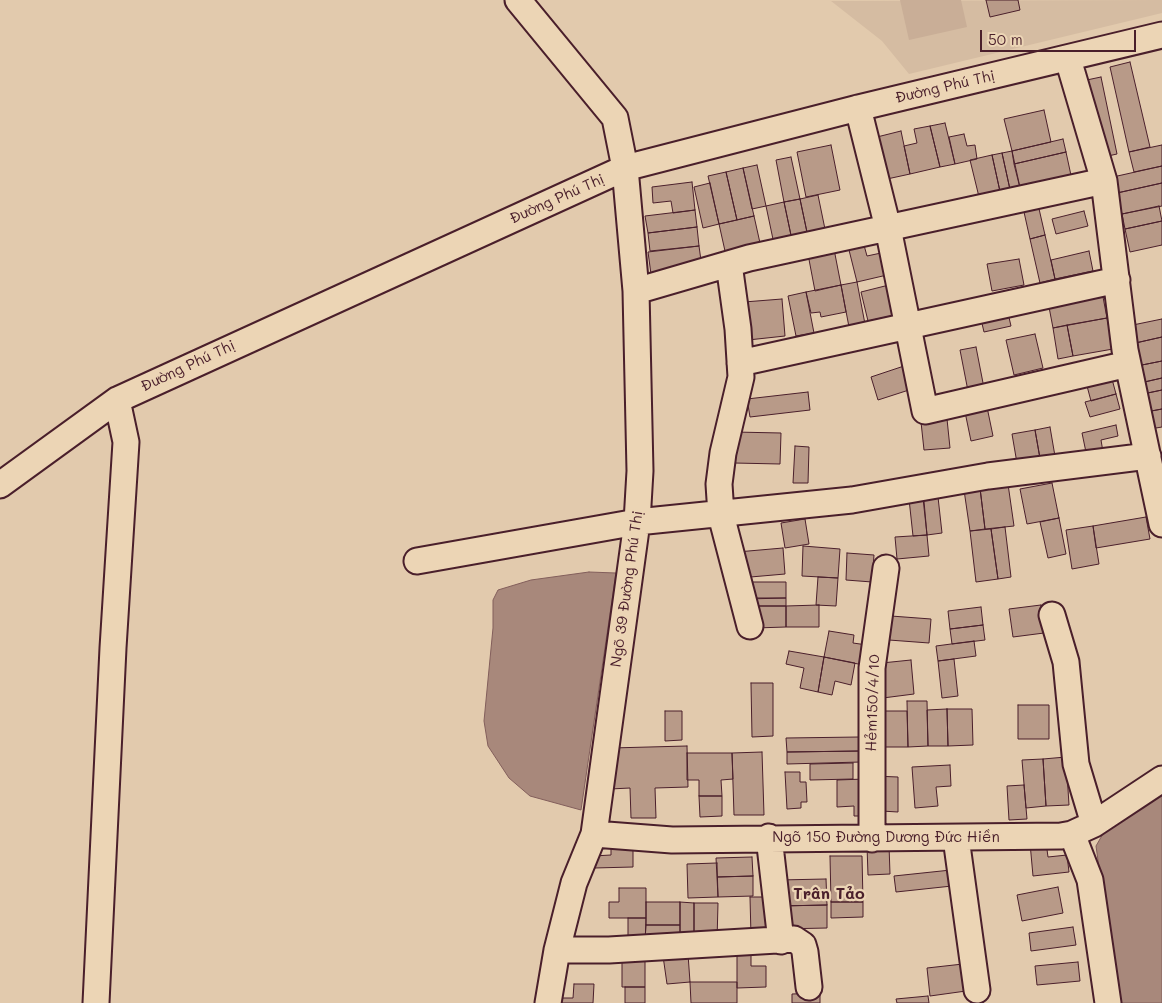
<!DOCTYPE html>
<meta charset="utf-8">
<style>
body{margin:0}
#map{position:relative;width:1162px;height:1003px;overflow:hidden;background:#e2caad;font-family:Mali,sans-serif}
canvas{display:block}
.scale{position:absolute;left:980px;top:30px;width:156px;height:22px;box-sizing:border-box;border:2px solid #4a1f2b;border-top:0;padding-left:6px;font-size:15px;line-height:18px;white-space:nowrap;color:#4a1f2b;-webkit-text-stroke:4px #ecd5b5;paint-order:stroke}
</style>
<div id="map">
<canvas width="1162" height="1003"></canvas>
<div class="scale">50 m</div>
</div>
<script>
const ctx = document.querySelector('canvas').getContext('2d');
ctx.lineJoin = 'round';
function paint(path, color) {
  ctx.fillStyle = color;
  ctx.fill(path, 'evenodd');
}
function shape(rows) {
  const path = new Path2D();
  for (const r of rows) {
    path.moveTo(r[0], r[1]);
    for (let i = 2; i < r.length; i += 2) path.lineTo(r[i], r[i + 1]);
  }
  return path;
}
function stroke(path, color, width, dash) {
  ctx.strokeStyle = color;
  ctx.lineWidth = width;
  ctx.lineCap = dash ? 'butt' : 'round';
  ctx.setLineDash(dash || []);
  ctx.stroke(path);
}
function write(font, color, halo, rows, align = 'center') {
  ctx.font = font + ' Mali,sans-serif';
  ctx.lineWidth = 4.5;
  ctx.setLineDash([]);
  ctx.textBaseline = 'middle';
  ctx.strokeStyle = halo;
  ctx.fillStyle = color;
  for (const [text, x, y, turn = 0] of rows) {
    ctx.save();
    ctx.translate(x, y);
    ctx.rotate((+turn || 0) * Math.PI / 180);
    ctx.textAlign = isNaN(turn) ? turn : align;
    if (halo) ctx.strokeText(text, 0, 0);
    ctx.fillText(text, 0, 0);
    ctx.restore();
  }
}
const built = shape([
 [1162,0,1162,13,909,74,882,41,831,1]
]);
const green = shape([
 [900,0,961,0,967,27,909,40]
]);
const water = shape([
 [589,572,616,573,581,810,530,796,509,778,488,746,484,721,493,628,493,600,498,590,531,580,589,572],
 [1162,795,1162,1003,1118,1003,1096,846,1104,832,1139,803,1162,795]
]);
const building = shape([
 [986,0,1018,0,1020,10,990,17,986,0],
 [1130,62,1150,147,1129,152,1110,67,1130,62],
 [1101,77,1117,154,1099,158,1082,81,1101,77],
 [1044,110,1051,142,1012,151,1004,119,1044,110],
 [945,123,955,164,940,167,930,126,945,123],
 [930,126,940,167,910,174,904,146,917,143,914,129,930,126],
 [901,131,910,174,887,179,877,137,901,131],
 [964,134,967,146,975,145,977,159,955,164,949,137,964,134],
 [1063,139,1066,152,1014,164,1012,151,1063,139],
 [831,145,840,190,806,197,797,152,831,145],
 [1162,145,1162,166,1134,172,1129,152,1162,145],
 [1012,151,1021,192,1011,194,1002,153,1012,151],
 [1066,152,1072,180,1021,192,1014,164,1066,152],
 [1002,153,1011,194,1001,196,992,155,1002,153],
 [992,155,1001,196,980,201,970,160,992,155],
 [791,157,800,199,784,202,776,160,791,157],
 [757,165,766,206,752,209,743,168,757,165],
 [1162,166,1162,183,1117,193,1113,177,1162,166],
 [743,168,754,216,737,220,726,172,743,168],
 [726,172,737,220,719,224,708,176,726,172],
 [692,182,695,210,673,213,671,201,653,203,652,187,692,182],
 [710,183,719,224,703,228,694,187,710,183],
 [1162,183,1162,206,1122,214,1117,193,1162,183],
 [818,195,826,234,808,237,800,199,818,195],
 [800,199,808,237,792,240,784,202,800,199],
 [1037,200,1045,235,1030,239,1022,203,1037,200],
 [784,202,792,240,774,244,766,206,784,202],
 [1159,206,1162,221,1125,229,1122,214,1159,206],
 [695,210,697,227,648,233,645,216,695,210],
 [1084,211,1088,226,1056,234,1052,219,1084,211],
 [754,216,762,252,727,260,719,224,754,216],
 [1162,221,1162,245,1130,252,1125,229,1162,221],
 [697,227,699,246,650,251,648,233,697,227],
 [1045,235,1055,279,1040,283,1030,239,1045,235],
 [862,238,867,256,881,253,887,275,857,282,847,242,862,238],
 [833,244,841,285,815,291,807,249,833,244],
 [699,246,702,268,651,274,648,252,699,246],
 [1089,251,1093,271,1055,279,1051,260,1089,251],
 [1019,259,1024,285,992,291,987,264,1019,259],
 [857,282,865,324,849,327,841,285,857,282],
 [841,285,846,312,821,317,820,312,811,313,806,292,841,285],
 [889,285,895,315,868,321,861,292,889,285],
 [806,292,814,333,796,336,788,296,806,292],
 [1103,297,1107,318,1053,328,1049,307,1103,297],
 [782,299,785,336,748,340,744,302,782,299],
 [1007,309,1011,326,984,332,980,315,1007,309],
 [1107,318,1113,349,1073,356,1067,325,1107,318],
 [1162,319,1162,337,1131,344,1128,326,1162,319],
 [1067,325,1073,356,1058,359,1053,328,1067,325],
 [1035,334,1043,368,1014,375,1006,340,1035,334],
 [1162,337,1162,361,1137,366,1131,344,1162,337],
 [976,347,984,388,968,391,960,350,976,347],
 [1162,361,1162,378,1140,383,1137,366,1162,361],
 [904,366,912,389,878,400,871,377,904,366],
 [1162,378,1162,390,1143,394,1140,383,1162,378],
 [1112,379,1116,394,1091,401,1087,386,1112,379],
 [1162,390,1162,409,1146,412,1143,394,1162,390],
 [808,392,810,410,750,417,747,399,808,392],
 [1116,394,1120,409,1090,417,1085,402,1116,394],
 [987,407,993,436,971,441,965,412,987,407],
 [1162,409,1162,427,1150,429,1146,412,1162,409],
 [947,419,950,448,924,450,921,422,947,419],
 [1116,425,1118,436,1101,440,1103,452,1087,457,1082,433,1116,425],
 [1050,427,1056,462,1041,464,1035,430,1050,427],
 [1035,430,1041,464,1018,469,1012,434,1035,430],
 [734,432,781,433,780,464,734,463,734,432],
 [795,446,809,447,808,483,793,483,795,446],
 [1052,483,1059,518,1027,524,1020,489,1052,483],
 [1008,484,1014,526,985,529,980,488,1008,484],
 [937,488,942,533,927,535,923,490,937,488],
 [980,488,985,529,970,531,964,490,980,488],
 [923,498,927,535,913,536,909,499,923,498],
 [1146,517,1150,539,1096,548,1093,526,1146,517],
 [1059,518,1066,554,1048,558,1040,522,1059,518],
 [805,519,809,544,785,548,781,523,805,519],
 [1093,526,1099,564,1072,569,1066,530,1093,526],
 [1005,527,1011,577,998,579,991,529,1005,527],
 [991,529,998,579,976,582,970,531,991,529],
 [927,535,929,556,897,559,895,537,927,535],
 [803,546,840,549,838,578,802,576,803,546],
 [783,548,785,574,739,578,737,552,783,548],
 [847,553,874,555,872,582,846,580,847,553],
 [818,577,838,578,836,606,816,605,818,577],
 [745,582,786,582,786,598,745,599,745,582],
 [754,598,786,598,786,606,755,606,754,598],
 [819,605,819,627,786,627,786,606,819,605],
 [1041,605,1044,633,1013,637,1009,609,1041,605],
 [755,606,786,606,786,627,755,628,755,606],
 [981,607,983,625,950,629,948,611,981,607],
 [891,616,931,619,929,643,889,640,891,616],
 [983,625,985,640,952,644,950,629,983,625],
 [829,631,854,635,853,643,867,645,863,665,824,657,829,631],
 [974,641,976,656,938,661,936,646,974,641],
 [789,651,824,657,818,692,800,688,804,668,786,664,789,651],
 [824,657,855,663,851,685,835,681,832,695,818,692,824,657],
 [954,659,958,696,942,698,938,661,954,659],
 [911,660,914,694,875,699,872,664,911,660],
 [751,683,773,683,773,736,752,737,751,683],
 [907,701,927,701,928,746,908,747,907,701],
 [1018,705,1049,705,1049,739,1018,739,1018,705],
 [947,709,972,709,973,745,948,746,947,709],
 [947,709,948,746,928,746,927,710,947,709],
 [665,711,682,711,682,740,665,741,665,711],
 [871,711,907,711,908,747,872,747,871,711],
 [860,737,861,751,787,752,786,738,860,737],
 [687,746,688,787,655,788,656,818,631,818,630,788,610,789,611,748,687,746],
 [861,751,861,762,787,764,787,752,861,751],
 [762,752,764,815,734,815,732,753,762,752],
 [687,753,732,753,733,779,721,780,722,796,699,796,699,780,687,780,687,753],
 [1066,757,1069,805,1046,806,1043,759,1066,757],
 [1043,759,1046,806,1026,808,1022,760,1043,759],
 [853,763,853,779,810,780,810,764,853,763],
 [950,765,951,786,936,787,938,806,915,808,912,767,950,765],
 [785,772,800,772,800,782,806,782,807,802,801,802,801,808,787,809,785,772],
 [873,776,898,777,898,812,881,811,873,776],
 [865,779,866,816,854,816,854,806,837,807,837,780,865,779],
 [1024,785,1027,819,1009,820,1007,786,1024,785],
 [699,796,722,796,722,816,700,817,699,796],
 [1046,842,1048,857,1067,855,1069,872,1033,876,1030,843,1046,842],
 [889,845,890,874,868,875,867,846,889,845],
 [611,847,633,847,633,867,594,868,593,856,611,855,611,847],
 [830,856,862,856,863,902,831,902,830,856],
 [752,857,753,876,717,877,716,858,752,857],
 [717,863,718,897,688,898,687,864,717,863],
 [951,870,952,886,896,892,894,876,951,870],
 [753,876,753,896,718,897,717,877,753,876],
 [826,879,827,905,779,906,779,880,826,879],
 [1058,887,1063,913,1022,921,1017,895,1058,887],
 [619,888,646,888,646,918,609,918,609,902,619,902,619,888],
 [750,897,771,897,771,935,751,936,750,897],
 [646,902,680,902,680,925,646,925,646,902],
 [680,902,694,903,694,941,680,941,680,902],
 [831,902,863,902,863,917,831,918,831,902],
 [694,903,718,903,717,941,694,941,694,903],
 [827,905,827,928,780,929,779,906,827,905],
 [628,918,646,918,645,945,628,945,628,918],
 [646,925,680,925,680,941,645,941,646,925],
 [1073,927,1076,945,1031,951,1029,933,1073,927],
 [737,951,751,952,751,966,766,966,766,987,737,988,737,951],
 [688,954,690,982,667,984,663,956,688,954],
 [622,958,645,958,645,987,622,987,622,958],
 [1078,962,1080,981,1037,985,1035,966,1078,962],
 [963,964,966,991,930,996,927,968,963,964],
 [690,982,737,982,737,1003,691,1003,690,982],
 [574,984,594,984,593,1003,550,1003,550,998,573,998,574,984],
 [625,987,645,987,645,1003,625,1003,625,987],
 [820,993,820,1003,792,1003,792,994,820,993],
 [928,996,929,1003,897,1003,896,999,928,996]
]);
const minor = shape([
 [518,0,615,118,625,168,636,291,640,471,637,522,594,834,574,883,557,950,548,1003],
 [1068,59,1104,181],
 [858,108,888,228,925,411,1128,364],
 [729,264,738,329,741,377,723,453,719,484,721,515,750,626],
 [636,291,749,258,1104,181,1125,350,1162,524],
 [740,363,1117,280],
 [0,485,117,400,625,168,858,108,1162,35],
 [417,561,637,522,852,500,988,476,1148,456],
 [1052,615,1066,662,1076,764,1094,824],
 [594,834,672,840,1061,836,1072,834,1094,824,1162,779],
 [1072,834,1090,880,1108,1003],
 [769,837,781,941],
 [956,838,977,990],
 [872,839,872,668,886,568],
 [557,950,609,950,794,939,803,945,805,952,809,987],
 [96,1003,113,648,126,442,117,400]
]);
const streetNames = [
 ["Đường Phú Thị",945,87,-13],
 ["Đường Phú Thị",557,199,-24],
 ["Đường Phú Thị",188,366,-25],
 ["Ngõ 39 Đường Phú Thị",627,589,-82],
 ["Hẻm150/4/10",873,703,-88],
 ["Ngõ 150 Đường Dương Đức Hiền",886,837]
];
const neighbourhoodNames = [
 ["Trân Tảo",829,894]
];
paint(built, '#d5bca2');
paint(green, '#c9ae97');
paint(water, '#a8887b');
stroke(water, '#825e5b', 1);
paint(building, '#b89a88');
stroke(building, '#4a1f2b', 1);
stroke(minor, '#4a1f2b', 29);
stroke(minor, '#ecd5b5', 25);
write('15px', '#4a1f2b', '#ecd5b5', streetNames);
write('bold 16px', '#4a1f2b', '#ecd5b5', neighbourhoodNames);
</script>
